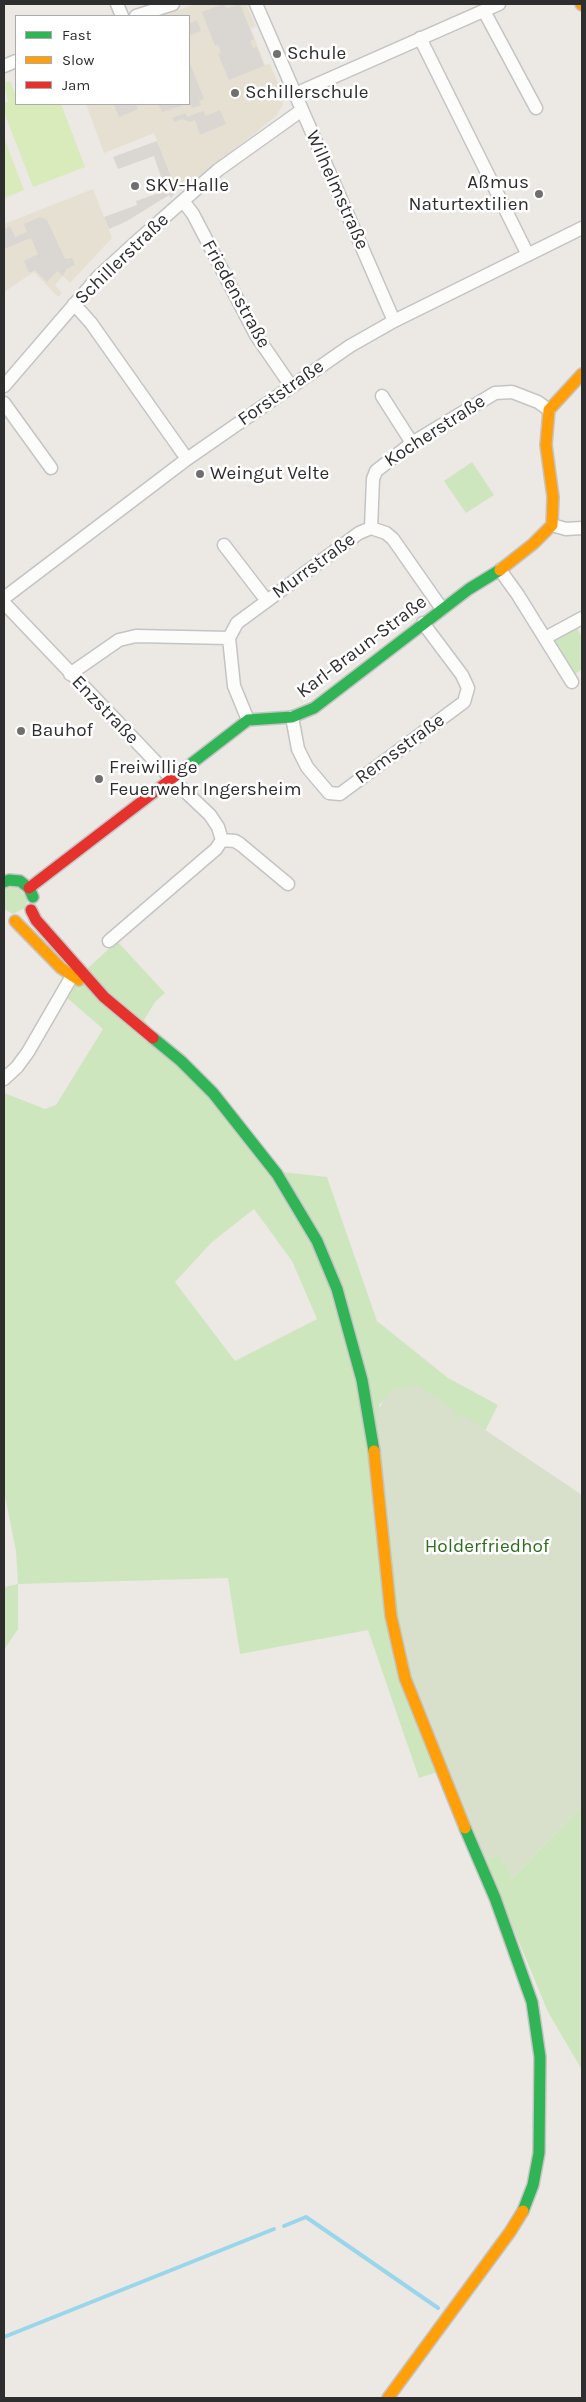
<!DOCTYPE html>
<meta charset="utf-8">
<style>
body{margin:0}
#map{position:relative;width:586px;height:2402px;overflow:hidden;background:#ece8e4;font-family:Karla,sans-serif}
canvas{display:block}
.frame{position:absolute;inset:0;border:5px solid #2e2e2e;pointer-events:none}
.legend{position:absolute;left:15px;top:15px;width:175px;height:90px;box-sizing:border-box;background:#fff;border:1px solid #ababab;margin:0;padding:6px 9px;list-style:none;font-size:15px;color:#2e2e2e}
.legend li{display:flex;align-items:center;gap:10px;height:25px}
.legend b{width:25px;border:1px solid #ababab}
</style>
<div id="map">
<canvas width="586" height="2402"></canvas>
<div class="frame"></div>
<ul class="legend">
<li><b style="height:6px;background:#30b455"></b>Fast</li>
<li><b style="height:6px;background:#ff9f0a"></b>Slow</li>
<li><b style="height:6px;background:#e5322d"></b>Jam</li>
</ul>
</div>
<script>
const ctx = document.querySelector('canvas').getContext('2d');
ctx.lineJoin = 'round';
function paint(path, color) {
  ctx.fillStyle = color;
  ctx.fill(path, 'evenodd');
}
function shape(rows) {
  const path = new Path2D();
  for (const r of rows) {
    path.moveTo(r[0], r[1]);
    for (let i = 2; i < r.length; i += 2) path.lineTo(r[i], r[i + 1]);
  }
  return path;
}
function stroke(path, color, width, dash) {
  ctx.strokeStyle = color;
  ctx.lineWidth = width;
  ctx.lineCap = dash ? 'butt' : 'round';
  ctx.setLineDash(dash || []);
  ctx.stroke(path);
}
function write(font, color, halo, rows, align = 'center') {
  ctx.font = font + ' Karla,sans-serif';
  ctx.lineWidth = 5;
  ctx.setLineDash([]);
  ctx.textBaseline = 'middle';
  ctx.strokeStyle = halo;
  ctx.fillStyle = color;
  for (const [text, x, y, turn = 0] of rows) {
    ctx.save();
    ctx.translate(x, y);
    ctx.rotate((+turn || 0) * Math.PI / 180);
    ctx.textAlign = isNaN(turn) ? turn : align;
    if (halo) ctx.strokeText(text, 0, 0);
    ctx.fillText(text, 0, 0);
    ctx.restore();
  }
}
const education = shape([
 [196,4,246,4,256,26,251,29,265,65,270,64,279,86,283,105,276,116,256,132,200,176,177,190,154,133,104,153,86,104,189,104,189,16,161,16],
 [93,189,112,238,70,283,63,276,55,285,62,293,58,297,34,272,4,292,4,224]
]);
const green = shape([
 [472,462,494,495,466,513,444,481],
 [577,628,582,638,582,669,574,675,553,645,554,640],
 [16,886,28,899,25,908,13,914,4,909,4,889],
 [117,941,165,993,155,1002,144,1020,282,1172,327,1177,377,1321,448,1378,498,1405,485,1431,463,1416,458,1419,393,1390,379,1405,447,1769,419,1778,368,1630,240,1654,228,1578,18,1584,18,1629,4,1650,4,1587,18,1584,16,1551,4,1491,4,1093,45,1109,56,1105,103,1029,65,996,71,984],
 [254,1209,292,1261,317,1319,235,1361,175,1282,212,1242],
 [582,1806,582,2070,548,2012,485,1860,500,1854,512,1878]
]);
const cemetery = shape([
 [416,1385,452,1408,455,1411,453,1416,458,1418,463,1415,582,1495,582,1806,512,1878,500,1854,485,1860,418,1699,402,1634,377,1413,385,1397,393,1390]
]);
const pitch = shape([
 [10,81,16,96,16,104,61,104,85,167,33,187,4,112,4,103,8,102,4,83],
 [4,138,24,190,4,198]
]);
const plaza = shape([
 [223,4,227,8,240,4,254,39,250,41,253,48,257,47,264,66,229,80,218,54,221,53,220,49,218,45,215,46,202,12],
 [197,20,201,31,189,36,189,24],
 [189,61,204,99,199,101,201,105,192,108,189,101],
 [114,104,136,104,138,109,119,117],
 [158,104,181,104,182,106,162,112],
 [220,110,226,124,200,135,195,120,190,122,182,119,174,122,172,118,185,113,187,117,203,111,206,116],
 [157,141,177,191,171,198,169,195,127,221,109,229,104,217,137,205,136,201,170,189,166,179,162,180,154,156,118,169,113,157],
 [40,217,47,220,65,259,72,258,75,265,66,269,63,276,57,271,47,282,35,270,29,273,24,261,38,254,31,238,4,249,4,229,10,226,15,237,27,232,24,224]
]);
const stream = shape([
 [284,2226,306,2217,438,2308],
 [4,2337,274,2229]
]);
const street = shape([
 [117,4,122,16],
 [256,4,394,321],
 [484,11,536,108],
 [136,16,173,4],
 [420,38,528,255],
 [4,66,16,61],
 [295,94,499,4],
 [183,201,193,214,256,335,291,386],
 [74,304,91,323,187,459],
 [4,386,98,277,135,243,218,170,302,110],
 [382,396,412,443],
 [4,403,51,468],
 [552,525,566,529,582,528],
 [371,528,373,479,376,471,412,443,495,393,512,392,538,402,549,410],
 [224,545,267,601],
 [500,570,518,595,572,682],
 [4,598,187,459,350,346,394,321,582,228],
 [4,603,172,779,210,815,218,827,222,840],
 [545,638,582,618],
 [70,674,119,640,136,636,229,638],
 [292,717,298,749,307,767,329,793,340,794,464,702,468,688,462,675,423,623],
 [248,720,234,686,229,638,237,623,359,533,371,528,386,533,393,539,442,609],
 [222,840,235,841,240,844,288,884],
 [109,941,216,849,222,840],
 [4,1079,17,1067,28,1052,72,976]
]);
const fast = shape([
 [183,770,248,720,292,717,314,708,469,589,500,570],
 [4,882,9,880,20,881,29,888,33,897],
 [153,1038,181,1061,213,1093,277,1174,317,1241,337,1289,362,1380,374,1451],
 [465,1828,495,1898,532,2002,540,2057,539,2153,533,2185,523,2211]
]);
const slow = shape([
 [581,4,582,5],
 [500,570,533,544,552,525,553,497,546,445,549,410,582,374],
 [15,921,61,968,79,980],
 [374,1451,391,1616,405,1678,465,1828],
 [388,2398,510,2232,523,2211]
]);
const jam = shape([
 [29,888,183,770],
 [31,910,36,920,104,997,153,1038]
]);
const markers = [
 [277,54,5,"#706f6e"],
 [235,93,5,"#706f6e"],
 [135,186,5,"#706f6e"],
 [539,194,5,"#706f6e"],
 [200,474,5,"#706f6e"],
 [21,731,5,"#706f6e"],
 [99,779,5,"#706f6e"]
];
const poiNames = [
 ["Schule",287,54],
 ["Schillerschule",245,93],
 ["Aßmus",529,183,"right"],
 ["Naturtextilien",529,205,"right"],
 ["SKV-Halle",145,186],
 ["Weingut Velte",210,474],
 ["Bauhof",31,731],
 ["Freiwillige",109,768],
 ["Feuerwehr Ingersheim",109,790]
];
const streetNames = [
 ["Wilhelmstraße",337,190,66],
 ["Schillerstraße",122,259,-44],
 ["Friedenstraße",236,294,61],
 ["Forststraße",281,393,-35],
 ["Kocherstraße",435,431,-33],
 ["Murrstraße",314,566,-36],
 ["Karl-Braun-Straße",362,647,-37],
 ["Enzstraße",105,710,46],
 ["Remsstraße",400,749,-36]
];
const parkNames = [
 ["Holderfriedhof",487,1547]
];
paint(education, '#e6e0d3');
paint(green, '#cee6be');
paint(cemetery, '#d8e0cc');
paint(pitch, '#d9eabb');
paint(plaza, '#dad6d2');
stroke(stream, '#99d6ec', 4);
stroke(street, '#c5c4c5', 15);
stroke(fast, '#c5c4c5', 14);
stroke(slow, '#c5c4c5', 14);
stroke(jam, '#c5c4c5', 14);
stroke(street, '#fcfcfb', 12);
stroke(fast, '#30b455', 11);
stroke(slow, '#ff9f0a', 11);
stroke(jam, '#e5322d', 11);
for (const [x, y, r, color] of markers) {
  const dot = new Path2D();
  dot.arc(x, y, r, 0, 2 * Math.PI);
  ctx.fillStyle = color;
  ctx.fill(dot);
  stroke(dot, '#fff', 2);
}
write('19px', '#2e2e2e', '#fff', poiNames, 'left');
write('19px', '#2e2e2e', '#fff', streetNames);
write('19px', '#2c6e1b', '#fff', parkNames);
</script>
